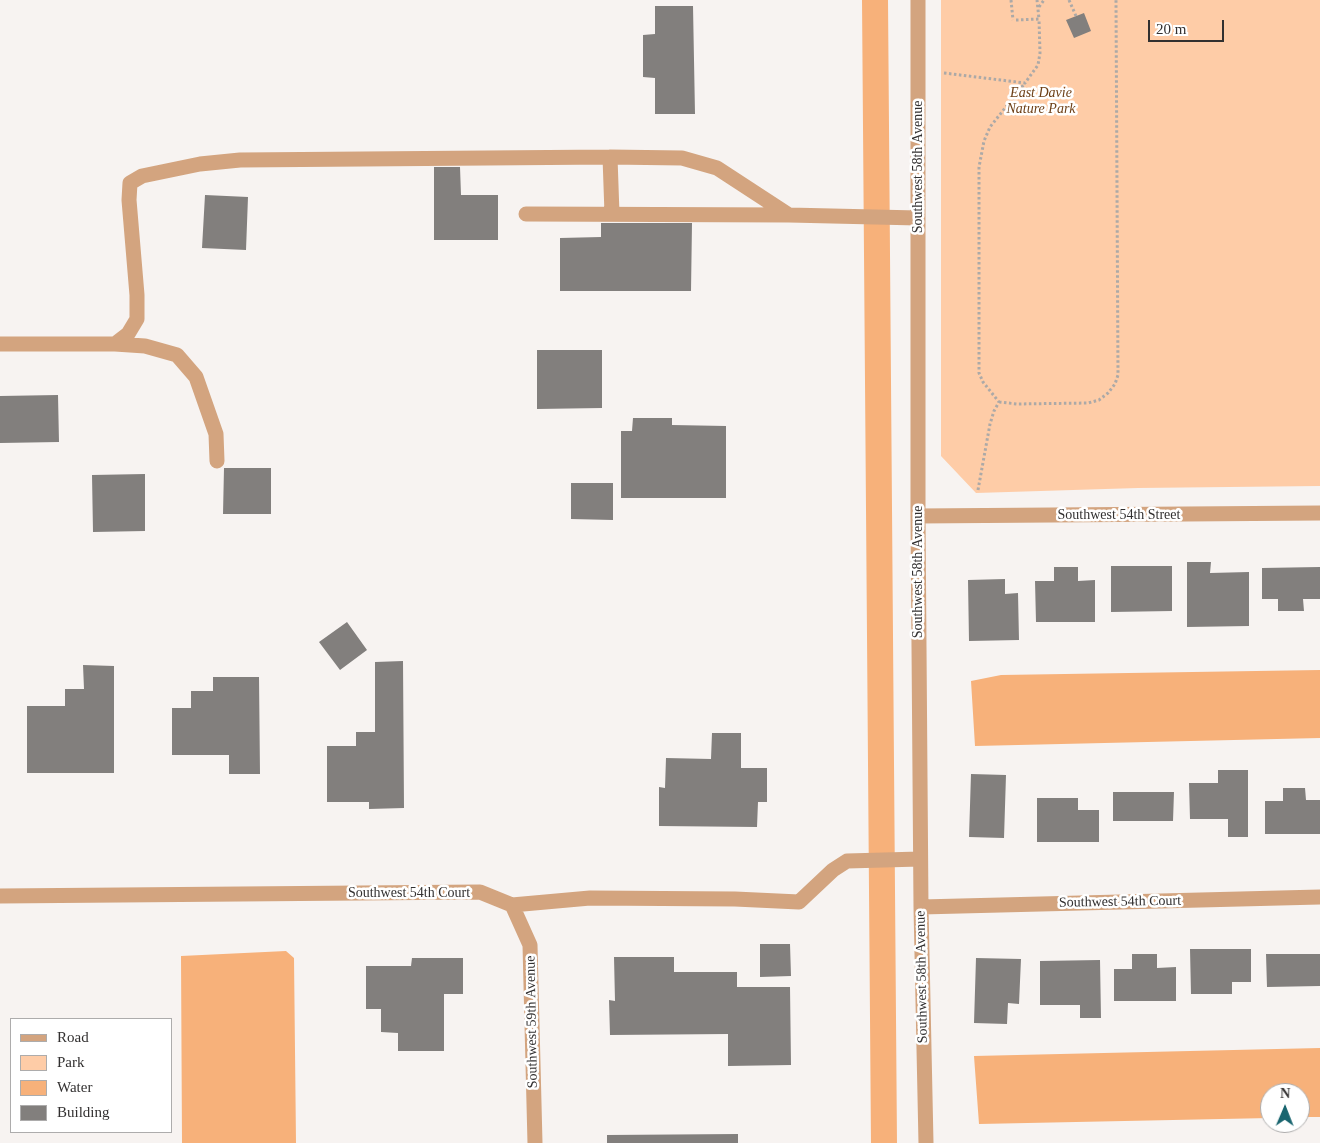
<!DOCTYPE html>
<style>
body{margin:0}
#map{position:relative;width:1320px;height:1143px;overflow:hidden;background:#f7f3f1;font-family:"Times New Roman",serif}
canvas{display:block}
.legend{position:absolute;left:10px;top:1018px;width:162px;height:115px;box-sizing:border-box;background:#fff;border:1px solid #adacac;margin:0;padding:6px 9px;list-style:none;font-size:15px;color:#323030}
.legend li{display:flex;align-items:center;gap:10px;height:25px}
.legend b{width:25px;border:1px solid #adacac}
.north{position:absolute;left:1260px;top:1083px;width:50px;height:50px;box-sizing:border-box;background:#fff;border:1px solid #adacac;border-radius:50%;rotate:1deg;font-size:14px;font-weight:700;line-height:20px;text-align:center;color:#323030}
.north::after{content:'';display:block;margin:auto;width:18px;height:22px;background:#19656f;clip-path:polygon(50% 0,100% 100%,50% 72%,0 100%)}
.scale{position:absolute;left:1148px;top:20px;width:76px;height:22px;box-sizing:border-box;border:2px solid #323030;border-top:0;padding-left:6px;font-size:15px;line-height:18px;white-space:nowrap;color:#323030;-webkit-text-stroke:4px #fff;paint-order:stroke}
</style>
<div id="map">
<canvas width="1320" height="1143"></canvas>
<ul class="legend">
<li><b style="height:6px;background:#d3a47f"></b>Road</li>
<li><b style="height:14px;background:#fecca7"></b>Park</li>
<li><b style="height:14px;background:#f7b17a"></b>Water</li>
<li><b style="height:14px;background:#827f7d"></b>Building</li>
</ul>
<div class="north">N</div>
<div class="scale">20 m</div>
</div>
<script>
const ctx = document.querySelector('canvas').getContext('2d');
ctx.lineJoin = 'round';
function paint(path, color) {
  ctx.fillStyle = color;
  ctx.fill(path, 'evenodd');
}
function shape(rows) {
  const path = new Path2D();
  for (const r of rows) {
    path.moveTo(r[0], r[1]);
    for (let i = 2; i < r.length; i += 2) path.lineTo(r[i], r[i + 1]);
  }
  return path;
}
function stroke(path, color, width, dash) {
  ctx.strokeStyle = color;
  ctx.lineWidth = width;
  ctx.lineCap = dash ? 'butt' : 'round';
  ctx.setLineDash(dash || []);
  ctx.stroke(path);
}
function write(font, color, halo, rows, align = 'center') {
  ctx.font = font + ' "Times New Roman",serif';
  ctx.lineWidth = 5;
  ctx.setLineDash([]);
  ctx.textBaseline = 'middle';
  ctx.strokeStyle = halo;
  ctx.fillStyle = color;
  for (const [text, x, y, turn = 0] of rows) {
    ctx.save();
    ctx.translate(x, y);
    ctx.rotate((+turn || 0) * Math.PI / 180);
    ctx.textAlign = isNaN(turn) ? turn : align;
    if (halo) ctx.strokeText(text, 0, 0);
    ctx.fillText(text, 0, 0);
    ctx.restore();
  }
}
const green = shape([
 [941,0,1320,0,1320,486,1138,488,976,493,941,456]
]);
const water = shape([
 [1320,670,1320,738,975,746,971,681,1001,675],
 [286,951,294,958,296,1143,182,1143,181,956],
 [1320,1048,1320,1117,1300,1117,1300,1093,1270,1093,1270,1118,979,1124,974,1056]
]);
const canal = shape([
 [875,0,884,1143]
]);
const building = shape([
 [655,6,693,6,695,114,655,114,655,78,643,77,643,35,655,34],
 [1084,13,1091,31,1074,38,1066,20],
 [434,167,460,167,461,195,498,195,498,240,434,240],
 [205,195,248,197,246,250,202,248],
 [601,223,692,223,691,291,560,291,560,238,601,237],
 [537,350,602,350,602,408,537,409],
 [58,395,59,442,0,443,0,396],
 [633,418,672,418,672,425,726,426,726,498,621,498,621,431,632,431],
 [224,468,271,468,271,514,223,514],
 [145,474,145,531,93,532,92,475],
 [571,483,613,483,613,520,571,519],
 [1187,562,1211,562,1210,573,1249,572,1249,626,1187,627],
 [1111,566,1172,566,1172,611,1111,612],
 [1054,567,1078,567,1078,581,1095,580,1095,622,1036,622,1035,581,1054,581],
 [1320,567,1320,599,1303,599,1304,611,1278,611,1278,599,1262,599,1262,568],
 [1005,579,1005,594,1018,593,1019,640,969,641,968,580],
 [347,622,367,650,340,670,319,642],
 [403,661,404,808,369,809,369,802,327,802,327,746,356,746,356,732,375,732,375,662],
 [83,665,114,666,114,773,27,773,27,706,65,706,65,689,84,689],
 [213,677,259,677,260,774,229,774,229,755,172,755,172,708,191,708,191,691,213,691],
 [712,733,741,733,741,768,767,768,767,802,758,802,757,827,659,826,659,787,665,788,666,758,711,759],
 [1218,770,1248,770,1248,837,1228,837,1228,819,1190,819,1189,783,1218,783],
 [971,774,1006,775,1004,838,969,837],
 [1283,788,1305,788,1306,800,1320,800,1320,834,1265,834,1265,801,1283,801],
 [1113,792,1174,792,1173,821,1113,821],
 [1037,798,1078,798,1078,810,1099,810,1099,842,1037,842],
 [760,944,790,944,791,976,760,977],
 [1190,949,1251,949,1251,982,1232,982,1232,994,1191,994],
 [1132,954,1157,954,1157,968,1176,967,1176,1001,1114,1001,1114,969,1132,969],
 [1266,954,1320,954,1320,986,1267,987],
 [614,957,674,957,674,972,737,972,737,987,790,987,791,1065,728,1066,728,1034,610,1035,609,1000,615,1001],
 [412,958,463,958,463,994,444,994,444,1051,398,1051,398,1033,381,1032,381,1009,366,1009,366,966,411,966],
 [976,958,1021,959,1019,1004,1008,1003,1007,1024,974,1023],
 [1100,960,1101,1018,1080,1018,1080,1005,1040,1005,1040,961],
 [738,1134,738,1143,607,1143,607,1135]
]);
const path = shape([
 [1011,0,1013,20],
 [1069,0,1076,16],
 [1039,7,1044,0],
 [1016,20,1039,19,1037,0],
 [944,73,1025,83,1038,65,1040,53,1039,19],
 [999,402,1017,404,1088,403,1099,400,1108,393,1115,384,1118,375,1116,0],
 [978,490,990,424,994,411,999,402,983,382,979,373,979,167,984,141,990,127,1025,83]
]);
const minor = shape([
 [918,0,918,516,921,907,926,1143],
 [526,214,789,215,918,218],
 [612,214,610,157,682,158,717,168,789,215],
 [0,344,115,344,128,334,137,319,137,295,129,200,130,183,142,176,200,164,240,160,610,157],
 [115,344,145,346,177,355,196,377,216,434,217,461],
 [918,516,1320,513],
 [0,896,480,892,512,905,590,898,735,899,799,902,833,870,847,861,920,859],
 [512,905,530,945,535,1143],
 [921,907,1320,897]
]);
const parkNames = [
 ["East Davie",1041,93],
 ["Nature Park",1041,109]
];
const streetNames = [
 ["Southwest 58th Avenue",918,167,-90],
 ["Southwest 54th Street",1119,515],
 ["Southwest 58th Avenue",918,572,-90],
 ["Southwest 54th Court",409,893],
 ["Southwest 54th Court",1120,902,-1],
 ["Southwest 58th Avenue",922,977,-91],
 ["Southwest 59th Avenue",532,1022,-91]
];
paint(green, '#fecca7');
paint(water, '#f7b17a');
stroke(canal, '#f7b17a', 26);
paint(building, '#827f7d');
stroke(path, '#aca9a7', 3, [2.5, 2.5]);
stroke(minor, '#d3a47f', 15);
write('italic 14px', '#6e4118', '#fff', parkNames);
write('14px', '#323030', '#fff', streetNames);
</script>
